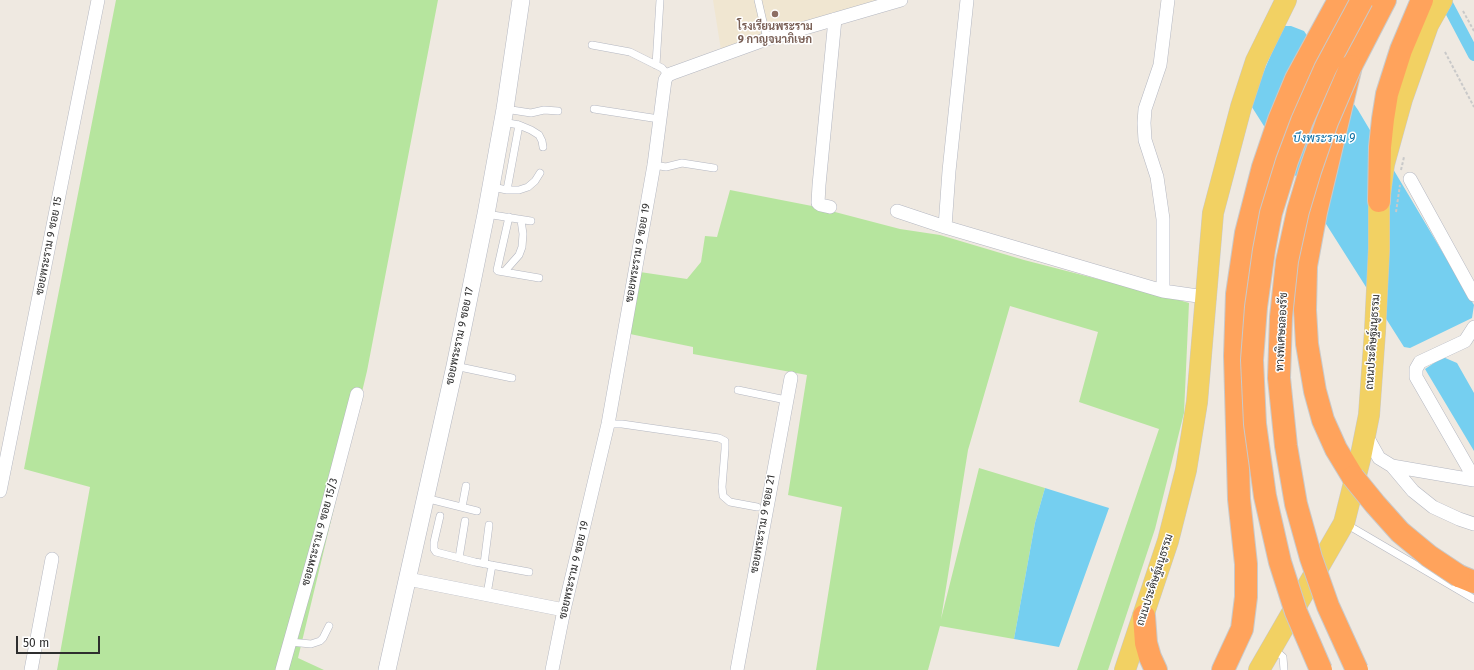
<!DOCTYPE html>
<meta charset="utf-8">
<style>
body{margin:0}
#map{position:relative;width:1474px;height:670px;overflow:hidden;background:#efe9e1;font-family:"Fira Sans",sans-serif}
canvas{display:block}
.scale{position:absolute;left:16px;top:636px;width:84px;height:18px;box-sizing:border-box;border:2px solid #2e2e2e;border-top:0;padding-left:5px;font-size:12px;line-height:14px;white-space:nowrap;color:#2e2e2e;-webkit-text-stroke:3px #fff;paint-order:stroke}
</style>
<div id="map">
<canvas width="1474" height="670"></canvas>
<div class="scale">50 m</div>
</div>
<script>
const ctx = document.querySelector('canvas').getContext('2d');
ctx.lineJoin = 'round';
function paint(path, color) {
  ctx.fillStyle = color;
  ctx.fill(path, 'evenodd');
}
function shape(rows) {
  const path = new Path2D();
  for (const r of rows) {
    path.moveTo(r[0], r[1]);
    for (let i = 2; i < r.length; i += 2) path.lineTo(r[i], r[i + 1]);
  }
  return path;
}
function stroke(path, color, width, dash) {
  ctx.strokeStyle = color;
  ctx.lineWidth = width;
  ctx.lineCap = dash ? 'butt' : 'round';
  ctx.setLineDash(dash || []);
  ctx.stroke(path);
}
function write(font, color, halo, rows, align = 'center') {
  ctx.font = font + ' "Fira Sans",Sarabun,sans-serif';
  ctx.lineWidth = 3;
  ctx.setLineDash([]);
  ctx.textBaseline = 'middle';
  ctx.strokeStyle = halo;
  ctx.fillStyle = color;
  for (const [text, x, y, turn = 0] of rows) {
    ctx.save();
    ctx.translate(x, y);
    ctx.rotate((+turn || 0) * Math.PI / 180);
    ctx.textAlign = isNaN(turn) ? turn : align;
    if (halo) ctx.strokeText(text, 0, 0);
    ctx.fillText(text, 0, 0);
    ctx.restore();
  }
}
const education = shape([
 [713,0,885,0,721,50]
]);
const green = shape([
 [116,0,438,0,367,371,298,658,324,670,57,670,90,487,24,469],
 [730,190,812,206,900,229,940,235,1024,260,1179,300,1189,303,1184,413,1155,529,1108,670,1077,670,1159,429,1079,402,1098,332,1010,306,968,450,941,619,979,468,1045,488,1035,523,1014,639,940,626,928,670,816,670,842,507,788,495,807,375,693,354,693,347,630,334,640,272,687,279,701,262,705,236,717,237]
]);
const water = shape([
 [1283,26,1291,26,1304,31,1358,110,1474,305,1472,318,1410,348,1404,347,1250,104],
 [1443,357,1457,363,1474,393,1474,451,1425,369],
 [1045,488,1109,508,1059,647,1014,639,1035,523]
]);
const canal = shape([
 [1445,0,1474,55]
]);
const path = shape([
 [1463,11,1474,31],
 [1445,52,1474,107],
 [1401,170,1404,157],
 [1396,212,1400,185]
]);
const service = shape([
 [758,0,767,39],
 [592,45,630,52,662,68,668,75],
 [656,65,660,0],
 [505,109,531,113,544,110,558,111],
 [594,109,659,119],
 [519,125,531,130,539,135,542,141,543,147],
 [654,165,666,167,682,163,714,168],
 [492,187,507,190,519,125,503,122],
 [507,190,519,190,528,187,535,181,540,173],
 [486,214,531,221],
 [509,217,497,270,498,271,504,272,519,255,522,247,523,234,521,220],
 [504,272,539,278],
 [455,366,512,378],
 [738,390,786,400],
 [608,424,622,424,719,438,725,441,725,449,722,487,723,496,730,502,757,507],
 [425,498,477,511],
 [462,507,466,486],
 [440,516,434,542,434,549,436,552,475,562,529,572],
 [1346,524,1474,599],
 [459,558,465,521],
 [484,564,489,525],
 [487,594,492,565],
 [290,642,311,644,320,641,323,638,329,626],
 [1274,649,1283,657,1284,670]
]);
const minor = shape([
 [967,0,949,171,945,227,1163,291,1205,297],
 [1410,179,1474,295],
 [830,207,821,205,818,203,819,185,835,19],
 [897,211,945,227],
 [1163,291,1163,219,1157,177,1145,140,1144,123,1145,109,1160,65,1168,0],
 [1474,327,1465,341,1420,362,1416,369,1416,377,1474,478],
 [1365,433,1379,458,1392,466,1474,480],
 [1392,466,1413,491,1433,507,1459,519,1474,524],
 [0,491,98,0],
 [408,579,564,610],
 [31,670,52,559],
 [282,670,320,535,357,394],
 [552,670,564,610,608,424,654,165,665,80,668,75,673,73,767,39,901,0],
 [737,670,791,378]
]);
const tertiary = shape([
 [387,670,455,366,486,214,505,109,521,0]
]);
const primary = shape([
 [1125,670,1168,541,1186,470,1197,402,1213,213,1241,107,1256,61,1286,0],
 [1259,670,1344,523,1361,455,1369,415,1375,331,1379,249,1379,201,1384,164,1402,99,1428,25,1442,0]
]);
const motorway = shape([
 [1379,201,1380,147,1383,119,1387,94,1401,50,1422,0],
 [1353,477,1336,449,1323,420,1315,391,1307,344,1305,310,1306,266,1316,212,1351,66,1385,0],
 [1459,576,1474,582],
 [1144,616,1146,643,1150,657,1156,670],
 [1223,670,1242,629,1246,597,1246,564,1239,499,1235,356,1237,294,1246,233,1263,167,1279,120,1296,79,1339,0]
]);
const motorwayBridge = shape([
 [1351,66,1327,122,1310,171,1298,211,1287,261,1281,317,1279,378,1286,446,1296,504,1311,558,1328,606,1357,670],
 [1353,477,1375,504,1400,532,1429,556,1459,576],
 [1321,670,1296,612,1280,562,1265,496,1255,424,1252,360,1256,307,1264,250,1271,213,1287,161,1302,121,1325,69,1362,0]
]);
const markers = [
 [775,14,4,"#8d6e63"]
];
const educationNames = [
 ["โรงเรียนพระราม",775,27],
 ["9 กาญจนาภิเษก",775,40]
];
const streetNames = [
 ["ซอยพระราม 9 ซอย 15",49,246,-79],
 ["ซอยพระราม 9 ซอย 19",638,253,-80],
 ["ทางพิเศษฉลองรัช",1282,332,-87],
 ["ซอยพระราม 9 ซอย 17",460,336,-78],
 ["ถนนประดิษฐ์มนูธรรม",1373,342,-86],
 ["ซอยพระราม 9 ซอย 21",763,524,-80],
 ["ซอยพระราม 9 ซอย 15/3",320,532,-75],
 ["ซอยพระราม 9 ซอย 19",574,570,-77],
 ["ถนนประดิษฐ์มนูธรรม",1155,580,-72]
];
const waterNames = [
 ["บึงพระราม 9",1324,139]
];
paint(education, '#f0e6d1');
paint(green, '#b6e59e');
paint(water, '#75cff0');
stroke(canal, '#75cff0', 12);
stroke(service, '#b4b7c1', 8);
stroke(minor, '#b4b7c1', 14);
stroke(tertiary, '#b4b7c1', 18);
stroke(primary, '#c9c9c9', 22);
stroke(motorway, '#c9c9c9', 24);
stroke(path, '#c9c9c9', 2, [3, 2]);
stroke(service, '#fff', 7);
stroke(minor, '#fff', 13);
stroke(tertiary, '#fff', 17);
stroke(primary, '#f2d163', 21);
stroke(motorway, '#ffa35c', 22);
stroke(motorwayBridge, '#c9c9c9', 24, []);
stroke(motorwayBridge, '#ffa35c', 22);
for (const [x, y, r, color] of markers) {
  const dot = new Path2D();
  dot.arc(x, y, r, 0, 2 * Math.PI);
  ctx.fillStyle = color;
  ctx.fill(dot);
  stroke(dot, '#fff', 1.5);
}
write('bold 11px', '#785e54', '#fff', educationNames);
write('11px', '#2e2e2e', '#fff', streetNames);
write('italic 12px', '#0d6fa3', '#fff', waterNames);
</script>
